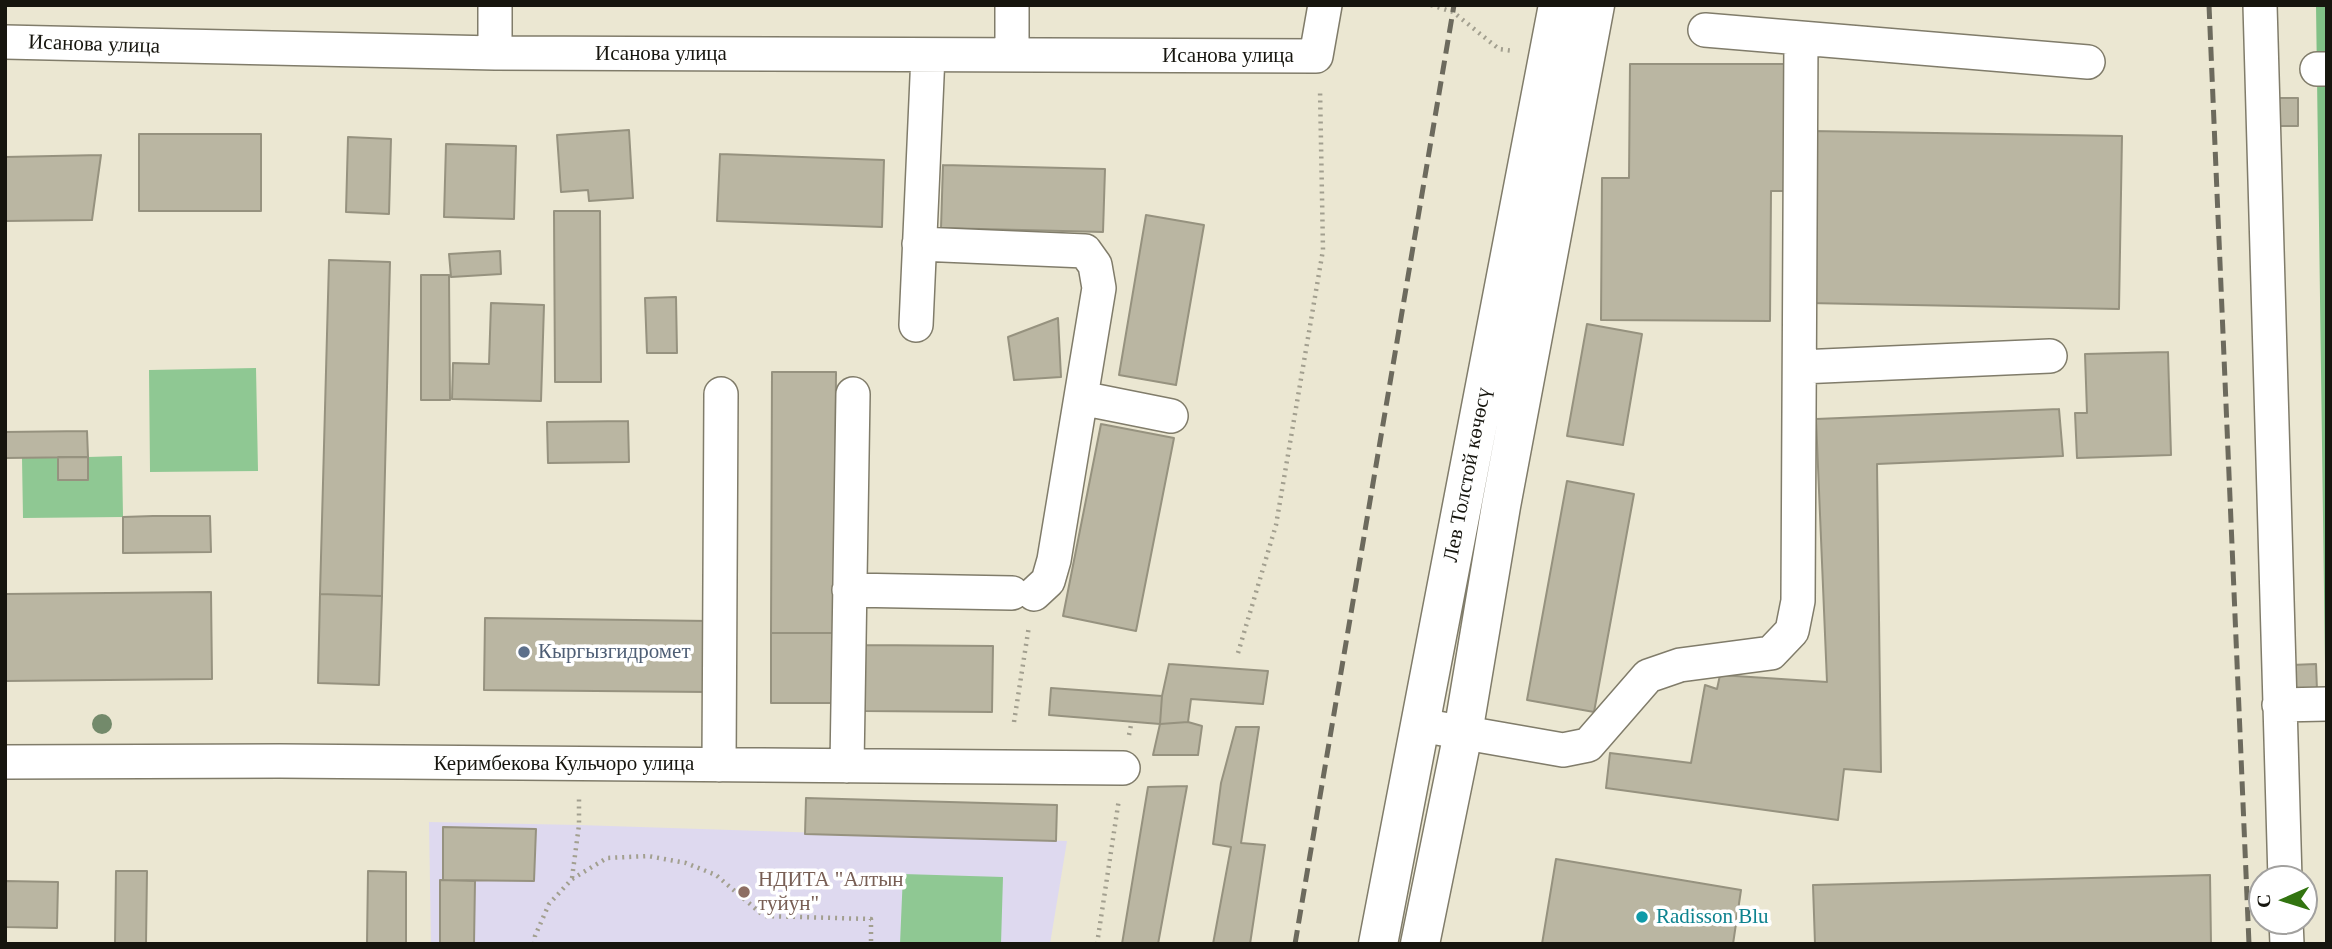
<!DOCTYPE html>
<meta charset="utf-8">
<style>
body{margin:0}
#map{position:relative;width:2332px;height:949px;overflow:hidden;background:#ebe7d2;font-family:"Times New Roman",serif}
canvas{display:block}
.frame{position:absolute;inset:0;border:7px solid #16150e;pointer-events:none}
.north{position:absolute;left:2248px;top:865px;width:70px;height:70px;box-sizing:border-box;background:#fff;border:2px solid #a2a19f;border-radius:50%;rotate:267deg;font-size:19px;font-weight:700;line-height:28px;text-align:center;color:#16150e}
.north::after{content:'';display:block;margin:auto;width:24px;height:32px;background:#327410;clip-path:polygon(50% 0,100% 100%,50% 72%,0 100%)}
</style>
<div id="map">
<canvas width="2332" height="949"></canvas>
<div class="frame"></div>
<div class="north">С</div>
</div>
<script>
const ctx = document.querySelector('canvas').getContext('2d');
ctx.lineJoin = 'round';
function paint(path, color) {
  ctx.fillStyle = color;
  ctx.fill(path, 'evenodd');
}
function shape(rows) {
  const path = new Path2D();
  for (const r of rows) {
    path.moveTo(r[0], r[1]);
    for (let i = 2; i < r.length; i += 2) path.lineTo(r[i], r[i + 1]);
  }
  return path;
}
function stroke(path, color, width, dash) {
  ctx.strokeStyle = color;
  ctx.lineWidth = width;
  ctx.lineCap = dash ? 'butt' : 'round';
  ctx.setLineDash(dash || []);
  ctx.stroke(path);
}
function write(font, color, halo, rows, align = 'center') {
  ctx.font = font + ' "Times New Roman",serif';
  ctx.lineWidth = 7;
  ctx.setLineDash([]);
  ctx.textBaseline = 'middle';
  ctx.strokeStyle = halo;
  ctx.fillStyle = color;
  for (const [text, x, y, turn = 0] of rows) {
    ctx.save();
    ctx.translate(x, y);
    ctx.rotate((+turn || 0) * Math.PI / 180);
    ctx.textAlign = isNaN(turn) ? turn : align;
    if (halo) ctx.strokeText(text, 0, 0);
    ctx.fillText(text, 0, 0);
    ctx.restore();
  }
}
const education = shape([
 [429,822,579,825,1067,841,1050,944,431,944]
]);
const green = shape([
 [256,368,258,471,150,472,149,370],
 [122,456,123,517,23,518,22,458,58,457,58,480,87,480,88,457],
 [903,874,1003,877,1001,944,900,944]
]);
const forest = shape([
 [2316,5,2327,5,2325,687,2325,664]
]);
const building = shape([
 [1630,64,1790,64,1789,191,1771,191,1770,321,1601,320,1602,178,1629,178,1630,64],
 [2273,98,2298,98,2298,126,2273,126,2273,98],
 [629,130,633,198,589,201,588,190,561,192,557,135,629,130],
 [1811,131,2122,136,2119,309,1808,303,1811,131],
 [139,134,261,134,261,211,139,211,139,134],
 [348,137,391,139,389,214,346,212,348,137],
 [446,144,516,146,514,219,444,217,446,144],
 [720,154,884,160,882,227,717,221,720,154],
 [101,155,92,220,5,221,5,157,101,155],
 [943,165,1105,169,1103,232,941,228,943,165],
 [554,211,600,211,601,382,555,382,554,211],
 [1146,215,1204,225,1176,385,1119,375,1146,215],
 [500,251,501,274,451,277,449,254,500,251],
 [329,260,390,262,382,596,320,594,329,260],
 [421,275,449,275,450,400,421,400,421,275],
 [676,297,677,353,647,353,645,298,676,297],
 [491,303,544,305,541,401,452,399,453,363,489,364,491,303],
 [1058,318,1061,377,1014,380,1008,337,1058,318],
 [1587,324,1642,334,1623,445,1567,436,1587,324],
 [2168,352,2171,455,2077,458,2075,413,2087,413,2085,354,2168,352],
 [772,372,836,372,834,633,771,633,772,372],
 [2059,409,2063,456,1877,464,1881,772,1844,769,1838,820,1606,788,1610,753,1691,763,1705,685,1717,689,1720,675,1827,682,1816,419,2059,409],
 [628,421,629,462,548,463,547,422,628,421],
 [1101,424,1174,438,1136,631,1063,616,1101,424],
 [87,431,88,457,5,458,5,432,87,431],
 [58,457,88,457,88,480,58,480,58,457],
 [1567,481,1634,494,1594,712,1527,700,1567,481],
 [153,516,210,516,211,552,123,553,123,517,153,516],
 [211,592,212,679,5,681,5,594,211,592],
 [320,594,382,596,379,685,318,683,320,594],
 [485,618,709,621,708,692,484,690,485,618],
 [771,633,834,633,835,703,771,703,771,633],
 [864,645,993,646,992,712,863,711,864,645],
 [1169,664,1268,671,1263,704,1191,699,1188,722,1160,724,1162,696,1169,664],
 [2316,664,2317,690,2292,691,2291,665,2316,664],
 [1051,688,1162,696,1160,724,1049,715,1051,688],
 [1188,722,1202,726,1198,755,1153,755,1160,724,1188,722],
 [1236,727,1259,727,1241,843,1265,845,1250,944,1213,944,1231,847,1213,844,1221,783,1236,727],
 [1187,786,1158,944,1122,944,1148,787,1187,786],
 [806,798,1057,805,1056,841,805,834,806,798],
 [443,827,536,829,534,881,443,880,443,827],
 [1556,859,1741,890,1733,944,1542,944,1556,859],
 [116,871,147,871,146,944,115,944,116,871],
 [368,871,406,872,406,944,367,944,368,871],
 [2210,875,2211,944,1815,944,1813,885,2210,875],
 [440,880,475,881,474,944,440,944,440,880],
 [5,881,58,882,57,928,5,927,5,881]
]);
const path = shape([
 [1431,5,1453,12,1499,49,1514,51],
 [1238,653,1276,525,1323,250,1320,89],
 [1014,722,1029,626],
 [1129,735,1131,725],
 [572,878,579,825,579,796],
 [534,944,535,936,549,904,572,879,607,858,648,856,686,863,716,875,764,916,871,919,871,944],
 [1097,944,1119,799]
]);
const minor = shape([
 [495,5,495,53],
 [1012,5,1012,55],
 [2260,5,2285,879],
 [1705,30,2088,62],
 [5,42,495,53,1316,56,1325,5],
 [2317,69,2327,69],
 [919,244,1085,251,1095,265,1099,288,1054,560,1048,581,1034,594],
 [916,325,928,55],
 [1800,367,2050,356],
 [1081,398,1171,416],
 [849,590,1012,593],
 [2279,705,2327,704],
 [1420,725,1563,750,1588,745,1648,676,1680,665,1771,653,1792,631,1798,601,1801,38],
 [5,762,280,761,1123,768],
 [719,765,721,394],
 [847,766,853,394],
 [2286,921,2287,944]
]);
const major = shape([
 [1378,944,1558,5],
 [1420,944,1463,733,1501,506,1595,5]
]);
const rail = shape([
 [2209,5,2249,944],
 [1295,944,1454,5]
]);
const trees = [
 [102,724]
];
const markers = [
 [524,652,7,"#5c6f8a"],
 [744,892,7,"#8d6e63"],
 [1642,917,7,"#0f9aa8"]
];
const streetNames = [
 ["Исанова улица",94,45,2],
 ["Исанова улица",661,54],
 ["Исанова улица",1228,56],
 ["Лев Толстой көчөсү",1468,475,-79],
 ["Керимбекова Кульчоро улица",564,764]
];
const serviceNames = [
 ["Кыргызгидромет",538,652]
];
const educationNames = [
 ["НДИТА \"Алтын",758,880],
 ["туйун\"",758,904]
];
const cultureNames = [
 ["Radisson Blu",1656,917]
];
paint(education, '#ded9ef');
paint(green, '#8fc893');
paint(forest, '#81c086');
paint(building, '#bab6a2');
stroke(building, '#96927f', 2);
stroke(minor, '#807c6a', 36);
stroke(major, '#807c6a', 41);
stroke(path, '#a29f8f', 4.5, [2, 5]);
stroke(minor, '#fff', 33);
stroke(major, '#fff', 38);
stroke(rail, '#6c6a5d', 5, [14, 7]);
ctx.fillStyle = '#738a6b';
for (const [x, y] of trees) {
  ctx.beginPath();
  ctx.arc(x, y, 10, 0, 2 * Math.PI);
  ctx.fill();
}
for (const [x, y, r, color] of markers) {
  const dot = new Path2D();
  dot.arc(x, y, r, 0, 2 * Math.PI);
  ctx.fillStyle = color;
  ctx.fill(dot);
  stroke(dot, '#fff', 2.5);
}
write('21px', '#16150e', '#fff', streetNames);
write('21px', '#4e5e75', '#fff', serviceNames, 'left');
write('21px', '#785e54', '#fff', educationNames, 'left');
write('21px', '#0d838f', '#fff', cultureNames, 'left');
</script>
